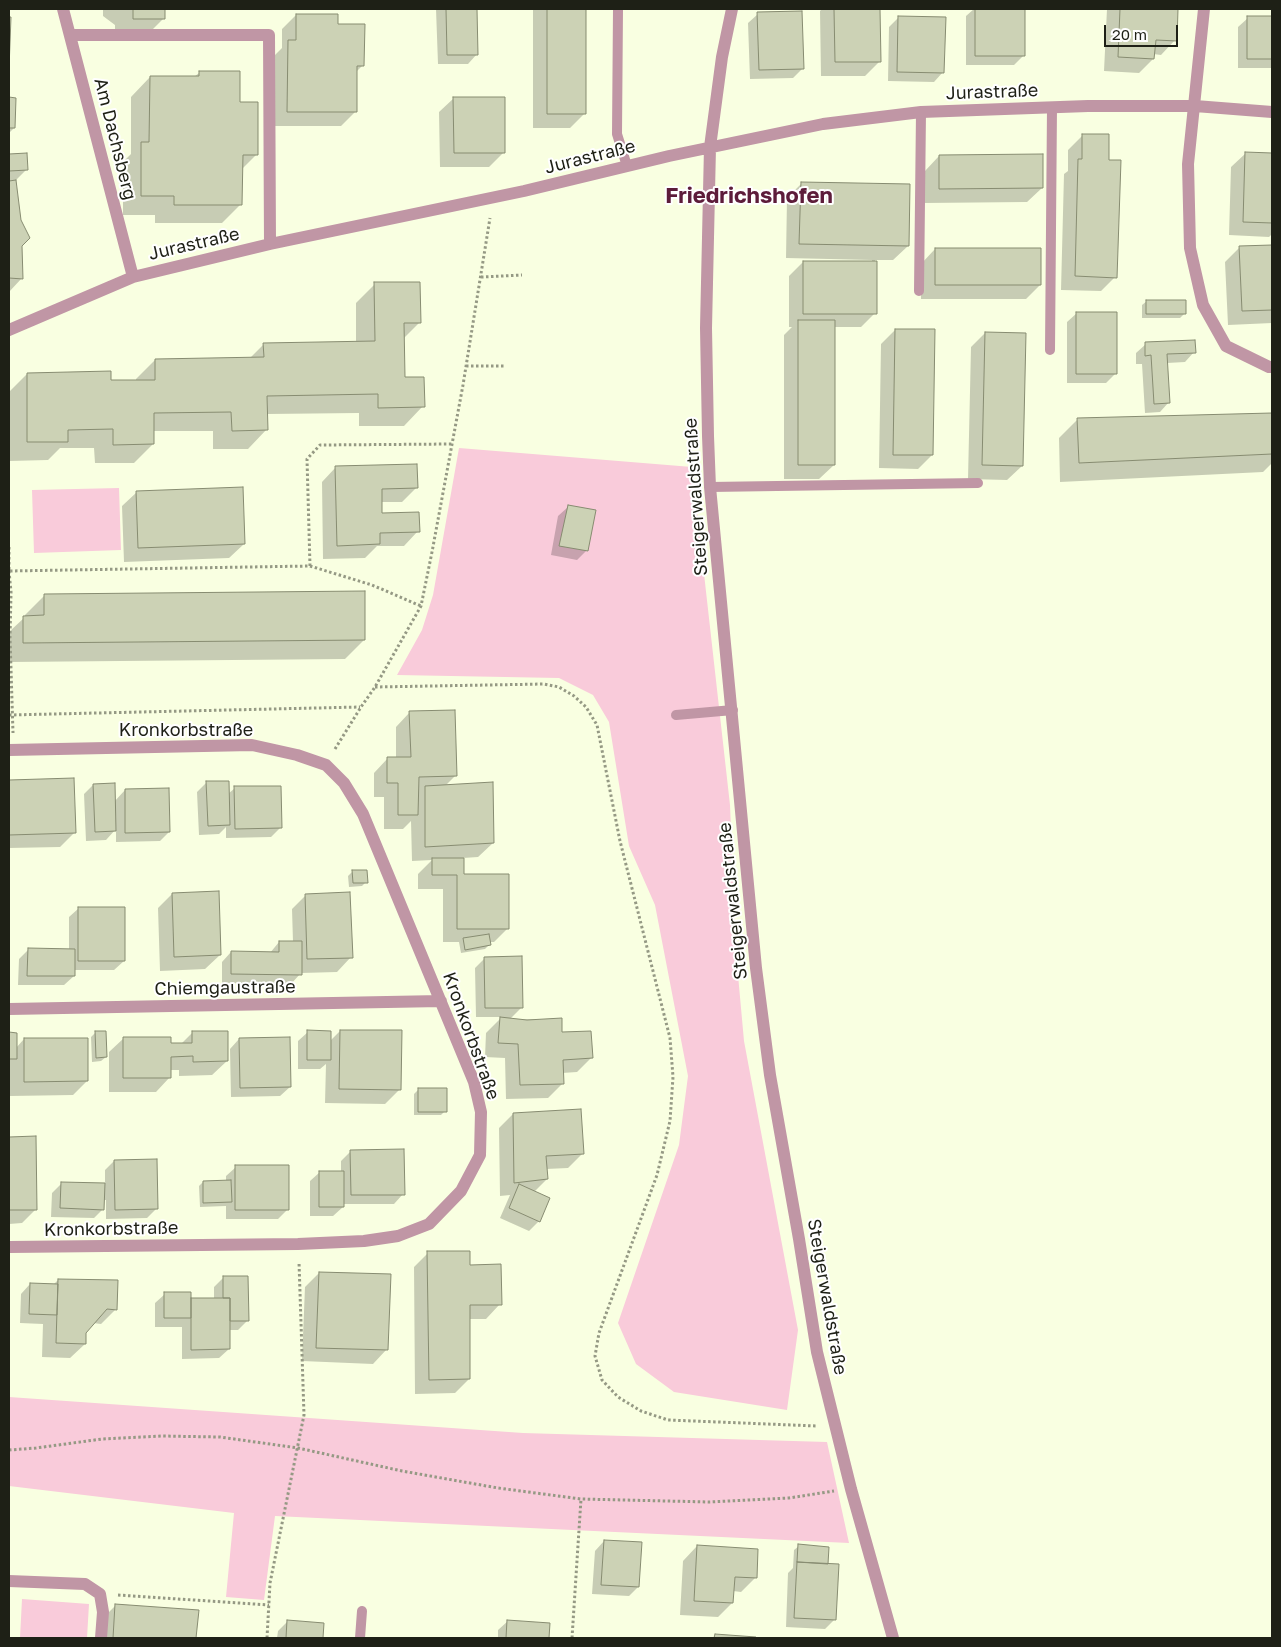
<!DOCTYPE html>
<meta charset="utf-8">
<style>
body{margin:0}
#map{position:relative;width:1281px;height:1647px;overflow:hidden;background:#f9ffe1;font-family:"Golos Text",sans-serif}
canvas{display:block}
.frame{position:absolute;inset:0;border:10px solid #1e2016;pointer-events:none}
.scale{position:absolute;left:1104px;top:25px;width:74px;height:22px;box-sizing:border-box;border:2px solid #1e2016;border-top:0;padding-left:6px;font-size:15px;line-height:18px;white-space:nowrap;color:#1e2016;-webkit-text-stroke:4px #fff;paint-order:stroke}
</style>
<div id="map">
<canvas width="1281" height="1647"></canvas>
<div class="frame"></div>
<div class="scale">20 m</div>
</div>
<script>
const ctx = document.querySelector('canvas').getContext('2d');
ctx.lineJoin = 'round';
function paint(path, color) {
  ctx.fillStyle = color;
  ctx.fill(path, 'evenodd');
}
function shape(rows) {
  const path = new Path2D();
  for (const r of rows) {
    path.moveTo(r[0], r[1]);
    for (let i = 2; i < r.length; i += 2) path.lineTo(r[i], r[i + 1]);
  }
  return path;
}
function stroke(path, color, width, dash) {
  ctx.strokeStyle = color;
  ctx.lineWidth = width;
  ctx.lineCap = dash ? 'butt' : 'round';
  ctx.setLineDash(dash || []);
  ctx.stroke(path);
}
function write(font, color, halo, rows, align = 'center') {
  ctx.font = font + ' "Golos Text",sans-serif';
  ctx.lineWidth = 4;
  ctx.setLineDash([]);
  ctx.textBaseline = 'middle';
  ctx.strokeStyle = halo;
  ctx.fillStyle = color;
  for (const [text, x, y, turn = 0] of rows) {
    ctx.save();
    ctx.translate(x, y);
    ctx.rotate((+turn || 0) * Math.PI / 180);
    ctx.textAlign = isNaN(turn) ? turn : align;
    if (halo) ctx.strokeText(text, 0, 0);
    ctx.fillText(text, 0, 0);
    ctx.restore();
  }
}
const green = shape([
 [459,448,692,467,730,805,736,953,744,1041,798,1330,787,1410,674,1392,636,1364,618,1323,679,1145,688,1076,655,905,629,846,609,722,593,695,559,678,397,675,422,630,433,595],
 [119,488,121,550,34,553,32,490],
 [9,1397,523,1433,827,1442,849,1543,275,1516,264,1600,226,1597,234,1513,9,1486],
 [22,1599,89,1604,87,1638,20,1638]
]);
const shadow = shape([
 [103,9,163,9,163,19,144,38,115,38,115,25,103,16],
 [436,9,476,9,477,54,468,64,438,64],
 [533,9,584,9,584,114,570,128,533,128],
 [822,9,879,9,880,61,865,76,821,76,820,11],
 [974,9,1024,9,1024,55,1014,65,966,65,966,16],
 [1107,9,1177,9,1175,40,1161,55,1153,54,1153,59,1139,73,1104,71],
 [758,14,803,68,793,78,750,79,748,23],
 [296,15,336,25,363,65,355,73,355,112,341,126,274,126,274,56,282,48,282,29],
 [899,17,943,72,934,82,888,81,889,27],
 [1248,18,1272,18,1272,68,1238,68,1238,27],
 [199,73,238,104,257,154,241,170,241,204,222,223,155,223,155,215,123,215,123,162,131,154,131,97,150,77,194,77],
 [454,98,504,152,489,167,440,167,439,112],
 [9,99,15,99,14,128,9,133],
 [1082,136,1108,161,1115,277,1101,291,1061,290,1064,174,1068,171,1068,150],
 [1246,153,1272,154,1272,234,1269,237,1229,235,1231,167],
 [26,154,27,169,15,181,21,245,22,278,9,292,9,155],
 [939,156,1042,188,1027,202,925,203,925,171],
 [801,184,908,246,893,260,875,260,875,313,861,327,834,327,834,465,819,479,784,479,784,335,792,327,789,327,789,276,803,262,872,262,872,260,786,258,787,198],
 [1272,246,1272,323,1228,325,1225,262,1240,247],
 [935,249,1040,285,1026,299,921,299,921,264],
 [375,284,419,323,403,339,404,379,423,406,404,426,359,426,359,413,267,414,267,429,248,449,213,449,213,431,153,431,153,444,134,463,95,463,94,448,60,448,48,460,9,461,9,392,27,374,110,382,136,381,136,379,155,360,249,359,264,344,356,342,356,303],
 [1147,301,1185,313,1180,318,1142,318,1142,305],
 [1077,313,1116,373,1106,383,1067,383,1067,322],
 [895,330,932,455,918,469,879,468,881,344],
 [985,333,1022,466,1007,480,968,479,971,347],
 [1146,344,1194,352,1185,362,1167,363,1169,402,1160,412,1145,413,1142,364,1136,364,1136,353],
 [1272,414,1272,463,1263,472,1060,482,1059,438,1078,419],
 [336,467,417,487,402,502,381,502,381,514,418,531,404,546,377,546,365,558,323,559,322,482],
 [137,492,244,544,229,558,124,562,122,506],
 [568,507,587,550,577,560,551,555,558,516],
 [44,596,364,640,345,659,9,662,9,632,25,617,25,615],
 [410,712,456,775,445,786,493,843,478,857,463,858,463,875,508,928,494,942,489,942,489,945,485,949,461,953,459,942,443,942,443,889,418,889,418,874,432,860,412,861,411,821,403,829,384,829,384,797,374,797,374,773,388,758,396,758,396,727],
 [73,779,74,833,60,847,9,848,9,781],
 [206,783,228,794,235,788,280,828,271,837,226,838,226,827,219,834,199,835,197,792],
 [93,785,114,802,125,790,169,832,160,841,116,842,116,829,106,840,86,841,84,794],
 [353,871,366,882,362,886,349,887,348,876],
 [172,894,220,955,205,969,160,971,158,908],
 [306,895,351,957,337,972,301,973,291,984,222,983,222,962,231,952,270,953,279,942,293,942,292,909],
 [79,908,124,961,114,970,74,970,74,976,64,985,18,985,19,959,29,949,69,950,69,917],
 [485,958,522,1007,510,1019,561,1020,561,1033,591,1058,577,1072,562,1073,563,1083,548,1098,506,1099,505,1058,485,1057,486,1033,502,1017,476,1017,475,968],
 [340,1031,400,1089,385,1104,325,1103,326,1064,320,1069,298,1069,298,1041,308,1032,330,1041],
 [96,1032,106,1057,101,1061,92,1062,91,1037],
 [193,1032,227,1061,212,1075,179,1076,179,1070,170,1070,170,1077,156,1092,109,1092,109,1052,124,1038,170,1044,181,1044],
 [9,1034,16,1034,16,1048,24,1039,87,1081,73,1095,10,1096],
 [239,1039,290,1087,280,1096,231,1097,230,1049],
 [418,1090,445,1111,441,1115,414,1115,414,1094],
 [513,1114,582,1154,568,1168,546,1169,547,1179,534,1192,539,1221,529,1231,500,1218,510,1195,500,1196,499,1128],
 [34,1137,36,1209,22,1223,9,1224,9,1138],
 [351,1151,403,1194,394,1204,343,1204,343,1207,333,1216,310,1216,310,1181,320,1172,341,1172,341,1161],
 [114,1161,156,1209,147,1218,106,1219,106,1200,103,1200,103,1209,94,1218,51,1217,52,1193,61,1184,105,1185,105,1170],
 [236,1167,287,1210,278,1219,226,1219,226,1206,200,1207,199,1186,203,1182,226,1181,226,1176],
 [428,1253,468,1266,500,1304,486,1319,469,1319,469,1379,455,1393,415,1394,414,1267],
 [319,1273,387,1349,373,1364,302,1361,305,1287],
 [224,1277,247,1321,238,1330,229,1330,229,1349,219,1358,182,1359,182,1327,155,1327,155,1303,165,1294,190,1300,214,1299,214,1287],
 [58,1280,116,1309,101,1324,93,1323,85,1333,85,1344,70,1358,42,1357,43,1324,20,1323,21,1294,30,1284,53,1285],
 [604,1541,638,1587,629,1596,592,1594,595,1551],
 [697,1546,756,1577,741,1592,733,1591,732,1603,718,1617,680,1615,683,1561],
 [799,1546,827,1563,835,1619,825,1629,786,1627,788,1573,793,1568,794,1550],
 [115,1606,197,1611,194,1638,100,1638,101,1620],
 [508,1621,549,1624,548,1638,498,1638,498,1630],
 [287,1622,323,1624,322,1638,277,1638,278,1631]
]);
const building = shape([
 [133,9,165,9,165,19,133,19,133,9],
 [446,9,477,9,478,55,447,55,446,9],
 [547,9,586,9,586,114,547,114,547,9],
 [834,9,880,9,881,62,835,62,834,9],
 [975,9,1025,9,1025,56,975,56,975,9],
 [1120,9,1178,9,1177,41,1156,40,1154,59,1118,57,1120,9],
 [802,11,804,69,759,70,757,12,802,11],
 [296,14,338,14,338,24,365,24,364,66,357,66,357,112,287,112,288,40,296,40,296,14],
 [898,16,946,17,944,73,897,72,898,16],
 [1247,16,1272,16,1272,59,1247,59,1247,16],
 [9,17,11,17,9,69,9,17],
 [199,71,240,71,240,102,258,102,258,155,243,155,242,205,174,205,174,196,141,196,141,142,149,142,150,76,199,76,199,71],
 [9,97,16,98,15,128,9,128,9,97],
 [453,97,505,97,505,153,454,153,453,97],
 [1082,134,1109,134,1109,160,1121,160,1117,278,1075,276,1078,159,1082,159,1082,134],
 [1245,152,1272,153,1272,223,1243,222,1245,152],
 [27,153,28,170,9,171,9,154,27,153],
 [1043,154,1043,188,939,189,939,155,1043,154],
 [16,180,21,220,30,238,22,246,23,279,9,278,9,181,16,180],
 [801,182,910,184,909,246,799,244,801,182],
 [1272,245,1272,310,1242,311,1239,246,1272,245],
 [935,248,1041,248,1041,285,935,285,935,248],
 [803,261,877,261,877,314,803,314,803,261],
 [374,282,420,282,421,323,404,323,405,377,424,377,425,407,378,408,378,394,267,396,268,430,232,431,231,412,154,413,154,444,113,445,113,429,68,430,68,442,27,442,27,373,111,371,111,380,155,380,155,359,264,357,263,343,375,341,374,282],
 [1146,300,1186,300,1186,314,1146,314,1146,300],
 [1076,312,1117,312,1117,374,1076,374,1076,312],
 [798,320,835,320,835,465,798,465,798,320],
 [895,329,935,329,933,455,893,455,895,329],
 [985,332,1026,333,1023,466,982,465,985,332],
 [1195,340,1196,353,1167,354,1170,403,1154,404,1151,355,1145,356,1145,342,1195,340],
 [1272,413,1272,454,1079,463,1077,418,1272,413],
 [417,464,418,488,382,489,382,513,419,512,420,532,380,533,380,544,337,546,335,466,417,464],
 [243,487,245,544,138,548,136,491,243,487],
 [568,505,596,510,588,551,559,546,568,505],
 [365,591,365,640,23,643,23,616,44,615,44,594,365,591],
 [455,710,457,776,419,777,418,815,398,815,398,783,387,783,387,757,411,757,409,711,455,710],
 [74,778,76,833,9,835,9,780,74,778],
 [206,781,229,781,230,825,208,826,206,781],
 [493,782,494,843,425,847,425,786,493,782],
 [115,783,116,831,95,832,93,784,115,783],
 [234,786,281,786,282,828,235,829,234,786],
 [169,788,170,832,125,833,125,789,169,788],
 [432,858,464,858,464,874,509,874,509,929,457,929,457,875,432,875,432,858],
 [352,870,367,870,368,883,353,883,352,870],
 [219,891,221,955,174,957,172,893,219,891],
 [350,892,353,958,307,959,305,894,350,892],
 [78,907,125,907,125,961,78,961,78,907],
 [489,934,491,945,465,950,463,938,489,934],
 [279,941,302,941,302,975,231,974,231,951,279,952,279,941],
 [28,948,75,949,75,976,27,976,28,948],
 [522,956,523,1008,485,1008,484,957,522,956],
 [500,1017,527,1020,562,1018,562,1032,591,1031,593,1058,563,1060,564,1084,520,1085,518,1044,498,1043,500,1017],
 [307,1030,331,1031,331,1060,307,1060,307,1030],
 [340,1030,402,1030,401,1090,339,1089,340,1030],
 [95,1031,106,1031,107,1057,96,1058,95,1031],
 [192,1031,228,1031,228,1061,193,1062,193,1056,171,1057,171,1078,123,1078,123,1037,171,1037,171,1043,192,1043,192,1031],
 [9,1032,17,1033,17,1059,9,1059,9,1032],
 [290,1037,291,1087,240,1088,239,1038,290,1037],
 [24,1038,88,1038,88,1081,24,1082,24,1038],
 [418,1088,447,1088,447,1112,418,1112,418,1088],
 [581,1109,584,1154,546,1156,548,1179,514,1183,513,1113,581,1109],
 [36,1136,37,1210,9,1210,9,1137,36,1136],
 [404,1149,405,1195,351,1195,350,1150,404,1149],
 [157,1159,158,1209,115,1210,114,1160,157,1159],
 [235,1165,289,1165,289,1210,235,1210,235,1165],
 [319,1171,344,1171,344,1207,319,1207,319,1171],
 [231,1180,232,1202,203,1203,203,1181,231,1180],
 [61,1182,105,1183,104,1210,60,1208,61,1182],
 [519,1184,550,1198,540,1222,509,1208,519,1184],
 [427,1251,470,1251,470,1265,501,1264,502,1305,470,1305,470,1379,429,1380,427,1251],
 [319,1272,391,1274,388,1350,316,1348,319,1272],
 [223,1276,248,1276,249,1321,230,1321,230,1298,223,1298,223,1276],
 [58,1279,118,1280,117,1310,107,1309,86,1333,86,1344,56,1343,58,1279],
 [30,1283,58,1284,57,1315,29,1314,30,1283],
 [164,1292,191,1292,191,1318,164,1318,164,1292],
 [191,1298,230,1298,230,1349,191,1350,191,1298],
 [604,1540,642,1542,639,1587,601,1585,604,1540],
 [798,1544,829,1547,828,1564,797,1562,798,1544],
 [697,1545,758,1549,757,1578,735,1577,733,1603,694,1601,697,1545],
 [797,1562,839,1564,836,1620,794,1618,797,1562],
 [115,1604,199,1610,196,1638,113,1638,115,1604],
 [287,1620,324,1623,323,1638,286,1638,287,1620],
 [507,1620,550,1623,549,1638,506,1638,507,1620],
 [715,1634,756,1637,756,1638,714,1638,715,1634]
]);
const path = shape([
 [481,277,522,275],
 [466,366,505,366],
 [9,547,9,571,310,566,372,585,421,606],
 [310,566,307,459,320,445,452,444],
 [9,571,11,592,10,638,13,733],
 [375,687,544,684,559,687,574,696,586,707,597,725,620,841,670,1038,673,1077,670,1121,657,1175,599,1333,595,1356,602,1380,618,1397,641,1411,668,1420,817,1426],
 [9,715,360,707],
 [335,749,361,707,375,687,421,606,432,552,463,385,490,218],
 [9,1450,36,1448,102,1439,161,1436,220,1437,298,1448,402,1471,498,1488,581,1499,710,1502,789,1498,834,1491],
 [118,1595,269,1605],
 [267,1638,270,1583,304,1415,299,1262],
 [572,1638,581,1499]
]);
const service = shape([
 [618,9,617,134,627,166],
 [919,291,921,112],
 [1050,350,1052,107],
 [710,487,978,483],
 [676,715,733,710],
 [360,1638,362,1611]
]);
const minor = shape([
 [63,9,133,277],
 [732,9,722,57,710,147,706,328,708,436,710,487,756,968,770,1075,799,1239,817,1352,851,1489,893,1638],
 [1204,9,1188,164,1190,248,1203,305,1226,346,1269,367,1272,367],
 [70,35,269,35,270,244],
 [9,330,133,277,270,244,524,191,669,156,823,124,921,112,1088,106,1195,106,1272,112],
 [9,750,252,745,297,755,326,765,344,783,363,814,474,1082,481,1112,480,1155,461,1191,429,1224,398,1236,364,1241,298,1244,9,1247],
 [9,1009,441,1001],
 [9,1581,85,1584,100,1594,103,1612,101,1638]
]);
const streetNames = [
 ["Jurastraße",992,92,-2],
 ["Am Dachsberg",115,139,76],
 ["Jurastraße",590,157,-14],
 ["Jurastraße",194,244,-13],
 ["Steigerwaldstraße",696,497,-94],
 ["Kronkorbstraße",186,730],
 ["Steigerwaldstraße",733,901,-96],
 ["Chiemgaustraße",225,988,-1],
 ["Kronkorbstraße",471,1036,70],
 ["Kronkorbstraße",111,1229,-1],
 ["Steigerwaldstraße",827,1297,80]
];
const districtNames = [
 ["Friedrichshofen",749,196]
];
paint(green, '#f9cbda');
paint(shadow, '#0003');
paint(building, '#ccd2b5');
stroke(building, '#878c71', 1);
stroke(path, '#959984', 3, [2.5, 2.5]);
stroke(service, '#c096a5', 10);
stroke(minor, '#c096a5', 12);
write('18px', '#1e2016', '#fff', streetNames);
write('bold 22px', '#5d1c3a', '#fff', districtNames);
</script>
